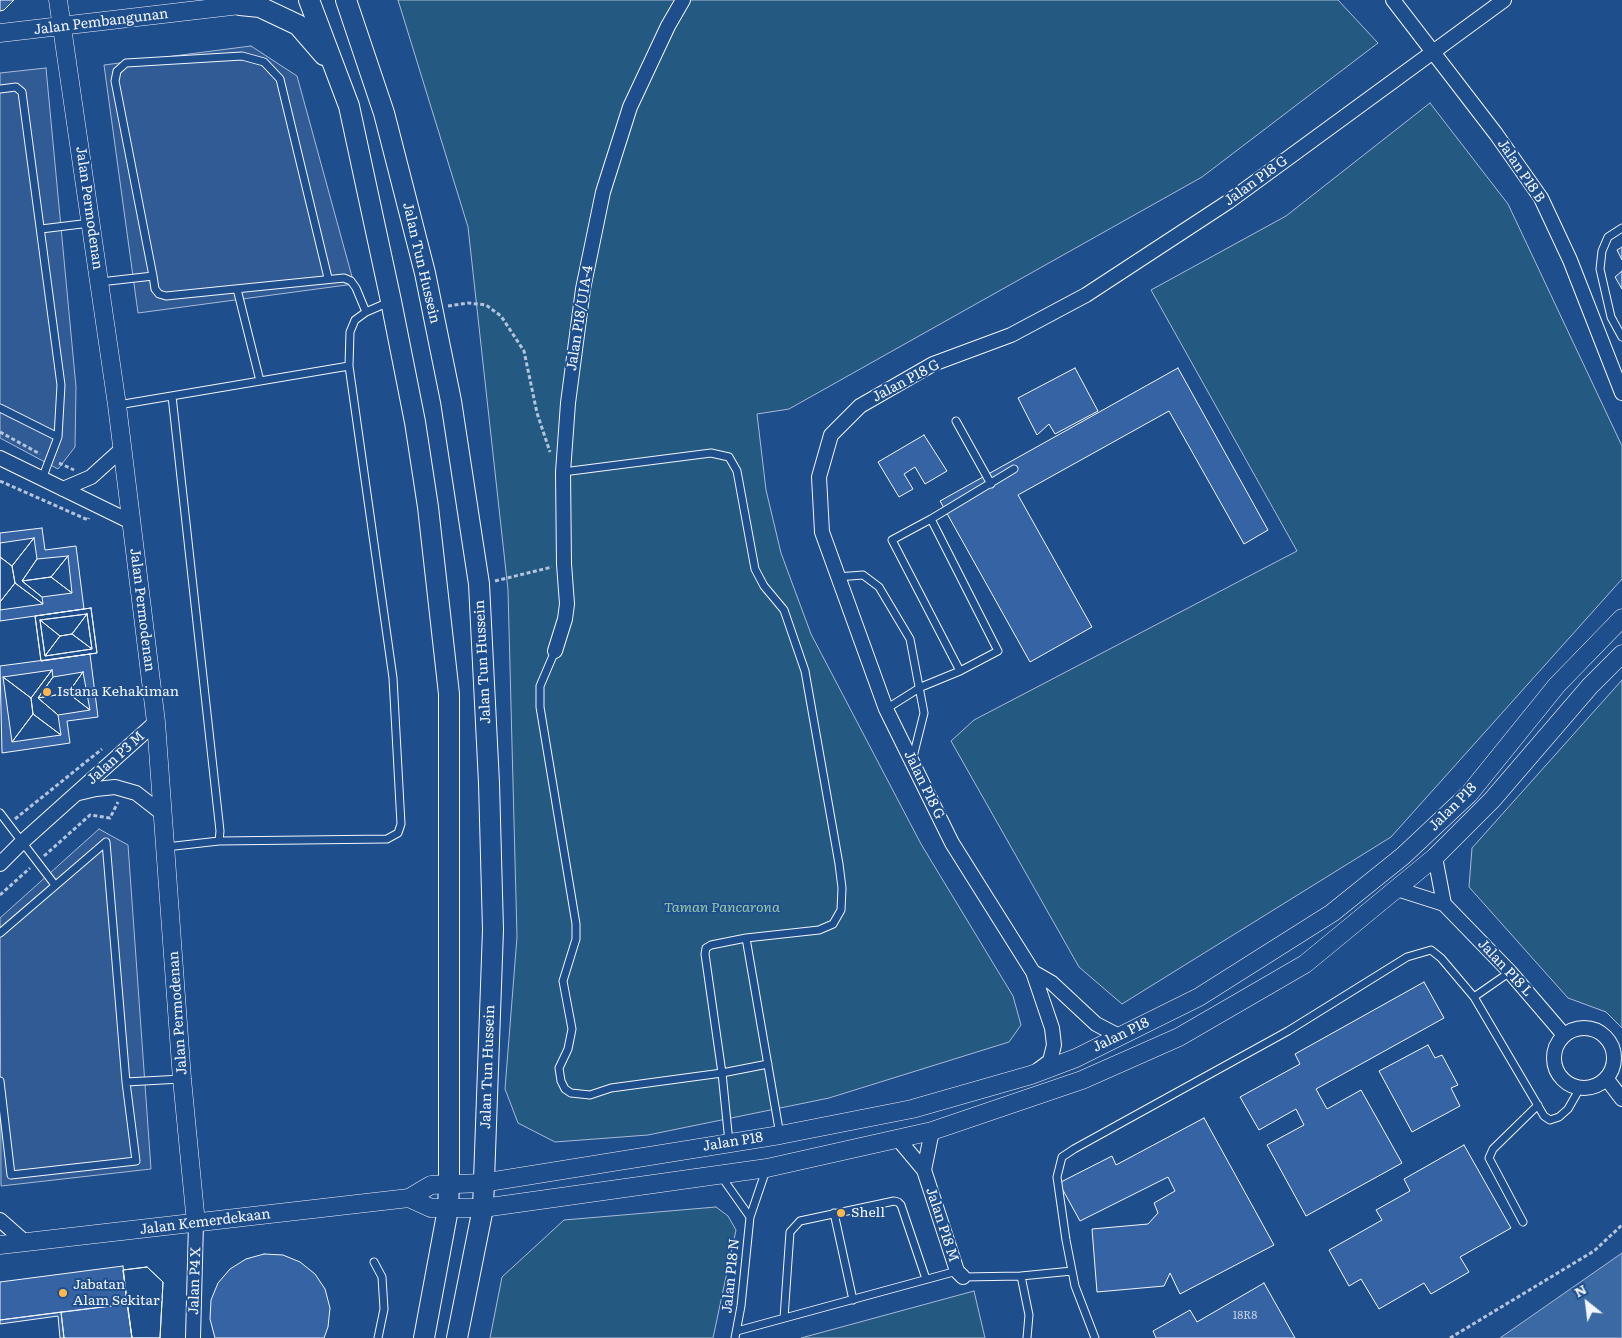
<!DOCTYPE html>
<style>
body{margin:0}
#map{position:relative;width:1622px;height:1338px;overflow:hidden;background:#1f4e8c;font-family:Literata,serif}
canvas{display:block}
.north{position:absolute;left:1562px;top:1278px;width:50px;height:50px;-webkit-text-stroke:4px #1f4e8c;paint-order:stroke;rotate:331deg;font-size:14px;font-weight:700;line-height:20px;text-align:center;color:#f2f6ff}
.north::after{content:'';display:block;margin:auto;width:18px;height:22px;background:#f2f6ff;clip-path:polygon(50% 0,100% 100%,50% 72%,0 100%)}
</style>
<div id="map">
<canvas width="1622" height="1338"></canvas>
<div class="north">N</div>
</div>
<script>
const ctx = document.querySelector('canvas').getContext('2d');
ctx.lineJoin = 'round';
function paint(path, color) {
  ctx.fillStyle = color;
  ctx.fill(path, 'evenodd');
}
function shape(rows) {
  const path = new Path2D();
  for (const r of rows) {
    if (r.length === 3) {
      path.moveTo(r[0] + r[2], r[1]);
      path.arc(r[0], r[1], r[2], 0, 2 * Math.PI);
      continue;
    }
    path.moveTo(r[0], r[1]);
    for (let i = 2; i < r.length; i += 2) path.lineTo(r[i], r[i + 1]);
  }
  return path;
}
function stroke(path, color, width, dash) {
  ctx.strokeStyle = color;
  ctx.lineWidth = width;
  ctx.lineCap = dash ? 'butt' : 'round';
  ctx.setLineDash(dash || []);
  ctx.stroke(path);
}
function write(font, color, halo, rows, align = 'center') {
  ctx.font = font + ' Literata,serif';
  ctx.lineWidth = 4;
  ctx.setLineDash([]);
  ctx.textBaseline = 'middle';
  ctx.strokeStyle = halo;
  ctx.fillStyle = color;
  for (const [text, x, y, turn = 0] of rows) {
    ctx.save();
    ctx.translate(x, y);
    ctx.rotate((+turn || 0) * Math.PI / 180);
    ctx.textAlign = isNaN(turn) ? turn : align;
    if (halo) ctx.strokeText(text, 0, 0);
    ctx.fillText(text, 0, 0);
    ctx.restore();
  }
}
const green = shape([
 [398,0,1338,0,1378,43,1202,177,789,409,757,414,766,490,781,553,811,634,921,844,1013,996,1021,1025,1009,1042,829,1098,648,1135,555,1142,518,1123,505,1089,517,937,508,590,468,227,398,0],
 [1430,103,1508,204,1622,446,1622,579,1391,837,1122,1004,1079,967,951,741,974,720,1297,551,1151,290,1286,216,1430,103],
 [1622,680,1622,1028,1606,1012,1568,998,1469,887,1472,848,1622,680],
 [716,1207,728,1216,736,1230,713,1338,490,1338,502,1277,564,1220,716,1207],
 [974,1291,985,1338,801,1338,974,1291]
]);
const parking = shape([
 [251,46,297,76,354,284,138,313,104,65,251,46],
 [46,68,76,387,75,447,58,469,0,438,0,73,46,68],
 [99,829,128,845,151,1169,1,1186,0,918,99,829]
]);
const water = shape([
 [1622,1253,1622,1338,1500,1338,1622,1253]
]);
const building = shape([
 [0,0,14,0,4,10,0,11,0,0],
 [1622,247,1622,260,1617,250,1622,247],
 [1622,271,1622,289,1615,277,1622,271],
 [1075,368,1098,411,1055,434,1049,424,1037,435,1018,398,1075,368],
 [1178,368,1268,530,1244,544,1169,411,1018,495,1092,627,1030,662,940,501,1178,368],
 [924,435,947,471,925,484,915,467,904,474,913,489,899,497,878,462,924,435],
 [42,528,45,550,76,546,84,609,0,621,0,533,42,528],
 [34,538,12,566,0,557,0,543,34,538],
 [34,538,37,559,22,581,42,597,43,604,15,583,12,566,34,538],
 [68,556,51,577,22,581,37,559,68,556],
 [68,556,72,593,51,577,68,556],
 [0,557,12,566,15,583,0,602,0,557],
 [51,577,72,593,42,597,22,581,51,577],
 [15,583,43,604,0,610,0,602,15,583],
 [91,608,97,653,41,661,35,616,91,608],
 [87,614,92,649,45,656,40,620,87,614],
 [91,608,97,653,41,661,35,616,91,608],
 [87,614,92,649,72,634,87,614],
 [87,614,72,634,60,636,40,620,87,614],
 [40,620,60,636,45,656,40,620],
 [72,634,92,649,45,656,60,636,72,634],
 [90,654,98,717,67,721,70,743,2,753,0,666,90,654],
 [52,670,31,698,3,677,52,670],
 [52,670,53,677,38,698,58,715,61,735,33,714,31,698,52,670],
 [83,672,68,693,38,698,53,677,83,672],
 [83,672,90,710,68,693,83,672],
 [3,677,31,698,33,714,12,742,3,677],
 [68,693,90,710,58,715,38,698,68,693],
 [33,714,61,735,12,742,33,714],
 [1424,982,1444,1018,1316,1089,1327,1109,1361,1090,1402,1163,1306,1216,1267,1145,1304,1125,1296,1109,1259,1130,1240,1097,1300,1064,1295,1054,1424,982],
 [1428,1045,1435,1058,1442,1055,1458,1085,1451,1088,1460,1106,1412,1132,1379,1071,1428,1045],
 [1204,1118,1274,1245,1180,1294,1170,1273,1164,1286,1097,1292,1092,1229,1148,1224,1158,1213,1154,1203,1175,1191,1168,1177,1080,1221,1059,1183,1112,1156,1116,1165,1204,1118],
 [1464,1145,1511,1228,1460,1257,1469,1272,1431,1294,1424,1283,1379,1309,1361,1279,1349,1286,1329,1250,1382,1220,1376,1210,1410,1191,1404,1179,1464,1145],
 [264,1254,283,1255,300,1262,315,1274,325,1289,330,1308,328,1327,324,1338,215,1338,210,1319,211,1300,218,1283,230,1269,246,1259,264,1254],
 [123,1266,127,1304,0,1320,0,1282,123,1266],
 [147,1267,163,1282,160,1338,132,1338,123,1270,147,1267],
 [147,1267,163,1282,160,1338,132,1338,123,1270,147,1267],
 [1264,1283,1295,1338,1156,1338,1153,1331,1190,1310,1197,1322,1264,1283],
 [127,1304,132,1338,64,1338,61,1312,127,1304],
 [61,1312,64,1338,60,1338,58,1316,0,1324,0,1320,61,1312]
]);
const path = shape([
 [448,306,468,303,486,305,501,316,524,351,537,413,550,452],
 [0,432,40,454],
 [59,463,74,470],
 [0,481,88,520,89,518],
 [495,581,552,567],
 [15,819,102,749],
 [44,856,90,815,110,818,118,802],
 [0,895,30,868],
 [1450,1338,1594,1251,1622,1225]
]);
const service = shape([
 [0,89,16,87,22,92,61,385,58,437,0,408],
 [1622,228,1608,237,1602,251,1600,269,1611,317,1622,337],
 [41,229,90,223],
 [153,276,155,289,159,294,166,296,344,278,351,281,356,288,366,312],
 [100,282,153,276,115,81,117,71,126,63,242,56,264,62,280,79,328,278],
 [237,289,260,381],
 [118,405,349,366],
 [956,421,991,484],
 [563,472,711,453,729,457,737,471,755,569,764,586,784,610,805,671,839,864,842,888,841,910,833,924,819,930,746,938,711,945,706,948,705,954,722,1073,729,1142],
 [42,479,58,437],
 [931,519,1014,469],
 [837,577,863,575,879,587,910,639,924,713,912,761],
 [555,651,540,686,540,707,576,924,576,939,563,981,572,1029,568,1049,559,1068,561,1081,565,1089,571,1093,590,1095,611,1088,722,1073,768,1064],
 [886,709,921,687,960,671,998,651,931,519,892,540,960,671],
 [0,813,55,885],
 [219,841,387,839,398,833,401,824,393,678,349,366,350,332,355,320,366,312,389,302],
 [166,847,219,841,220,831,172,396],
 [0,933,106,842,126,1082,136,1161,11,1175,0,1081],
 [746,938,780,1135],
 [1474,997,1510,972],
 [126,1082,181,1079],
 [721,1176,750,1217],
 [834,1213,853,1300],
 [1523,1222,1489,1158,1493,1149,1538,1105],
 [374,1262,382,1277,384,1309,378,1338],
 [1021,1276,1029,1315,1027,1338],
 [963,1277,1021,1276,1072,1271],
 [784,1318,790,1232,800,1221,894,1201,898,1202,901,1205,926,1279],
 [737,1331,957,1271],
 [735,1338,741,1306,750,1217,766,1170],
 [1095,1338,1075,1286,1066,1240,1057,1177,1062,1157,1074,1149,1288,1031,1407,957,1431,950,1441,958,1474,997,1544,1116,1550,1120,1559,1117,1568,1109,1580,1088]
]);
const minor = shape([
 [1393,0,1496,134,1541,198,1570,260,1622,393],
 [0,458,131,522],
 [63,489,91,477,122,449],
 [555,651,565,619,567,604,564,564,563,472,568,403,583,289,603,192,630,107,668,26,683,0],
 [79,793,96,789,115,787,136,793,163,814],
 [1435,857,1444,904],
 [0,864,21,843,156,722],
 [1397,889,1444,904,1510,972,1564,1035],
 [1033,972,1052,983,1096,1024,1119,1036],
 [1584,1058,30],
 [1038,1070,1050,1061,1054,1045,1052,1028,1033,972,952,843,886,709,822,532,819,477,831,435,860,406,933,364,1011,335,1086,295,1228,202,1504,0],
 [1606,1078,1622,1099],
 [898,1139,924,1170,957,1271,963,1277],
 [924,1170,932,1131],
 [0,1220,25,1242],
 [193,1338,196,1223]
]);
const tertiary = shape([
 [58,0,117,405,156,722,182,1079,196,1223],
 [0,33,240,5,252,1],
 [409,1198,431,1208,483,1208,767,1168,932,1131,1082,1080,1179,1037,1305,964,1435,857,1492,800,1590,686,1622,654],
 [0,1245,409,1198,431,1185,482,1183,780,1135,912,1109,1031,1075,1076,1058,1199,997,1332,913,1403,856,1469,794,1557,685,1622,618]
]);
const secondary = shape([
 [309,0,349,106,391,301,415,422,428,507,449,694,449,1184,448,1209,424,1338],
 [346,0,384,113,425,273,451,401,479,584,489,783,493,930,483,1208,457,1338],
 [240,5,260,7,298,25,324,55]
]);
const markers = [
 [47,692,5,"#ffb74d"],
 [841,1213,5,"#ffb74d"],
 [63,1293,5,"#ffb74d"]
];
const numberNames = [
 ["18R8",1245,1316]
];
const streetNames = [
 ["Jalan Pembangunan",101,22,-7],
 ["Jalan P18 B",1521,171,56],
 ["Jalan P18 G",1256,181,-36],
 ["Jalan Permodenan",89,208,82],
 ["Jalan Tun Hussein",421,263,77],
 ["Jalan P18/UIA-4",580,318,-81],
 ["Jalan P18 G",906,381,-28],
 ["Jalan Permodenan",142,610,83],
 ["Jalan Tun Hussein",483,662,-93],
 ["Jalan P3 M",116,758,-42],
 ["Jalan P18 G",924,785,64],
 ["Jalan P18",1453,807,-45],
 ["Jalan P18 L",1505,968,47],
 ["Jalan Permodenan",178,1013,-94],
 ["Jalan P18",1121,1035,-26],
 ["Jalan Tun Hussein",488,1067,-88],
 ["Jalan P18",733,1142,-9],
 ["Jalan Kemerdekaan",205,1222,-7],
 ["Jalan P18 M",942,1225,72],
 ["Jalan P18 N",731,1276,-84],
 ["Jalan P4 X",195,1281,-88]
];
const poiNames = [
 ["Istana Kehakiman",57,692],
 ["Shell",851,1213],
 ["Jabatan",73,1285],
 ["Alam Sekitar",73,1301]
];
const parkNames = [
 ["Taman Pancarona",722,908]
];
paint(green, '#245a82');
stroke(green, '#a8bbd7', 1);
paint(parking, '#305b95');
stroke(parking, '#a8bbd7', 1);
paint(water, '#3b69a3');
stroke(water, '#a8bbd7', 1);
paint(building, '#3563a3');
stroke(building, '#f2f6ff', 1);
stroke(service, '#f2f6ff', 9);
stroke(minor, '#f2f6ff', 16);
stroke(tertiary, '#f2f6ff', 19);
stroke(secondary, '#f2f6ff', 22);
stroke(path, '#b3c4dc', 3, [4, 2.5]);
stroke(service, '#1f4e8c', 7);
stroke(minor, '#1f4e8c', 14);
stroke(tertiary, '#1f4e8c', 18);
stroke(secondary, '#1f4e8c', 20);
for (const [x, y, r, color] of markers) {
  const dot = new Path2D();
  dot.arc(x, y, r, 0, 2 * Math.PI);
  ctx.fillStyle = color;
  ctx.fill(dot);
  stroke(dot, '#1f4e8c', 2);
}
write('11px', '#c3d1e8', null, numberNames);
write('14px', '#f2f6ff', '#1f4e8c', streetNames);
write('14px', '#f2f6ff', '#1f4e8c', poiNames, 'left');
write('italic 14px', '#97c8a6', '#1f4e8c', parkNames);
</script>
